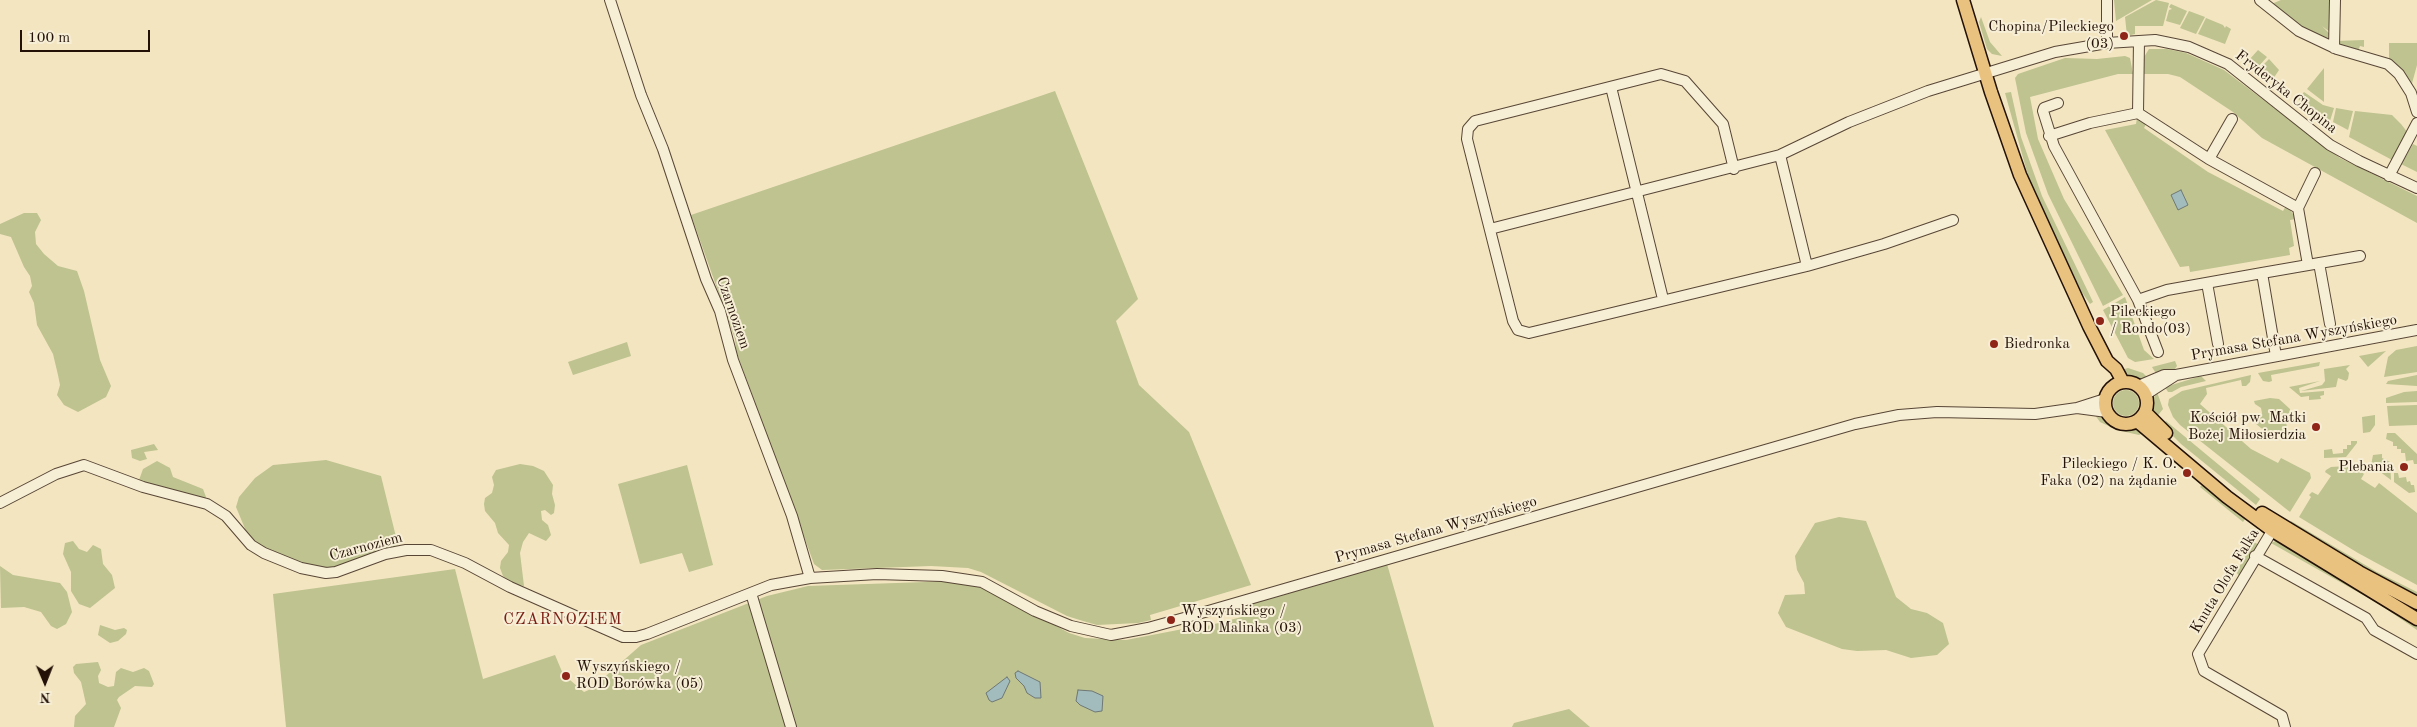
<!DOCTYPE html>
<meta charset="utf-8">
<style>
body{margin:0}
#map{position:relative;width:2417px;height:727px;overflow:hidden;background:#f3e5c0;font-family:"Old Standard TT",serif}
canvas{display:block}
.north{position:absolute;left:20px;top:657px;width:50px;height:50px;-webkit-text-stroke:4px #f7eed6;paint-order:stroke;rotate:179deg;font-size:14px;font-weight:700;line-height:20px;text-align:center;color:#231107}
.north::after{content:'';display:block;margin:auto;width:18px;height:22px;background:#231107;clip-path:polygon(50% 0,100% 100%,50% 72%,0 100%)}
.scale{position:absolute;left:20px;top:30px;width:130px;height:22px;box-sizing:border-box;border:2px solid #231107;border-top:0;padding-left:6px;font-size:15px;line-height:18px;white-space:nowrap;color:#231107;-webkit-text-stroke:4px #f7eed6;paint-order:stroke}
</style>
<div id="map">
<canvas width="2417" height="727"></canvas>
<div class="north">N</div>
<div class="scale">100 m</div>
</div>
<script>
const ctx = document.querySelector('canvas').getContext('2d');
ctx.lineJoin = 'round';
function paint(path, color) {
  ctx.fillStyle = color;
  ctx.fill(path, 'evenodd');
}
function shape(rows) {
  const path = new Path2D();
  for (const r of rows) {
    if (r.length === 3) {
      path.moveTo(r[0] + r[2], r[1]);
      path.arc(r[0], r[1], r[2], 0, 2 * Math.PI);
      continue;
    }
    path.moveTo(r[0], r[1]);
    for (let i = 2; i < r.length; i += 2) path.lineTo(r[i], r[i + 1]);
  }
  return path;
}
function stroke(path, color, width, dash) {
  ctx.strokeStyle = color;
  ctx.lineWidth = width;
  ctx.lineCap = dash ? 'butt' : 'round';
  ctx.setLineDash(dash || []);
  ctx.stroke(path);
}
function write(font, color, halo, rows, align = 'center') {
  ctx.font = font + ' "Old Standard TT",serif';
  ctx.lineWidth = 4;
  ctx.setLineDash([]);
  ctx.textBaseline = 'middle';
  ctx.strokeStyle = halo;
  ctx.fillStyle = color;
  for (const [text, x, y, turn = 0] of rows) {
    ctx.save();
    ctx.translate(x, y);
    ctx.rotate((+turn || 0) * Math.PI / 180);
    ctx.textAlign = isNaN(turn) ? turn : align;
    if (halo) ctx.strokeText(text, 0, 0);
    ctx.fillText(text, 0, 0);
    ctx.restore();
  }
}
const green = shape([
 [2114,0,2152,0,2116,21],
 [2156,0,2169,3,2163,26,2135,26,2135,34,2127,36,2125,17],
 [2281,0,2329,0,2329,4,2333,5,2330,32,2322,26,2329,33,2327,41,2308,33,2269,5],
 [2171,4,2187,11,2180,25,2166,21,2169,10,2172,9,2169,7],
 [2189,11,2205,17,2196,34,2180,28],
 [1981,17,1990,42,2002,56,1992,54,1987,49,1979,22],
 [2206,18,2223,25,2225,28,2226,26,2231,29,2225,44,2198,34],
 [2364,40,2364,47,2360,46,2358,51,2336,46,2336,41],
 [2389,43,2417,43,2417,65,2411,87,2389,61],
 [2149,49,2167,49,2186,53,2224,70,2340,158,2417,196,2417,223,2262,138,2233,112,2180,77,2168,74,2143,74,2144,57],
 [2258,50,2267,57,2258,67,2249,60],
 [2125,56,2130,58,2133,74,2118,74,2030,97,2038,139,2064,199,2123,295,2103,306,2048,194,2026,133,2015,78,2018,74,2065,58,2097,59],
 [2269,59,2279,70,2273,79,2260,68],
 [2324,68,2324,102,2307,89],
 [1055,91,1138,299,1116,321,1139,385,1189,432,1251,585,1150,615,1151,620,1138,623,1097,625,1083,621,1067,616,981,572,968,568,931,566,822,570,814,564,736,351,735,339,691,215],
 [2011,92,2021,137,2042,196,2093,302,2090,304,2081,291,2029,179,2005,93],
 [2304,92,2323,105,2334,108,2329,124,2298,99],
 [2336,108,2353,111,2348,130,2333,122],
 [2355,111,2392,115,2401,124,2408,133,2394,161,2349,137],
 [2137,118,2147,122,2144,128,2208,172,2283,211,2286,206,2289,208,2296,219,2290,220,2294,246,2289,248,2290,255,2190,272,2189,266,2180,267,2105,130,2136,124],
 [2413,144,2417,146,2417,172,2401,164],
 [24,213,37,213,41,220,35,232,36,244,44,254,58,266,77,271,84,291,100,360,111,386,106,397,78,412,64,405,57,395,60,385,58,375,53,354,37,325,34,303,29,292,32,286,30,276,24,267,11,237,0,234,0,224],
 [2125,297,2144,350,2154,359,2135,362,2128,358,2103,310],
 [627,342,631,356,573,375,568,362],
 [2417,346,2417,372,2384,377,2388,357,2396,350],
 [2386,351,2368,367,2359,356],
 [2175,361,2177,366,2174,370,2157,375,2152,367],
 [2320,362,2319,366,2271,375,2272,381,2269,382,2263,381,2258,373],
 [2350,365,2346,369,2349,373,2348,379,2346,381,2338,378,2336,387,2301,391,2322,385,2325,381,2324,369],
 [2128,368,2143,373,2148,378,2141,381,2126,376,2121,370],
 [2251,375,2250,382,2246,386,2242,386,2241,380,2206,388,2207,394,2200,404,2251,449,2278,463,2281,458,2310,473,2311,478,2290,512,2180,425,2173,417,2168,405,2169,399,2182,391],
 [2417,375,2417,386,2386,384,2388,381],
 [2201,376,2206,381,2181,387,2172,392,2168,392,2165,387],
 [2320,381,2299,388,2300,393,2324,391,2324,395,2320,396,2321,399,2309,400,2309,396,2301,397,2289,387],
 [2126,403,13],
 [2417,391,2417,402,2386,403,2386,398,2404,392],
 [2157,392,2163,409,2155,419,2151,409,2151,403],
 [2270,398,2279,399,2290,409,2290,417,2294,417,2294,420,2286,421,2288,436,2286,440,2261,428,2250,419,2251,417,2258,417,2262,413,2261,408,2255,404,2254,401],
 [2417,405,2417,425,2389,426,2387,406],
 [2095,415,2102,416,2119,427,2137,428,2143,433,2139,435,2117,430,2100,422],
 [2375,415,2375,425,2370,432,2363,433,2362,417],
 [2166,421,2260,499,2256,505,2181,444,2162,425],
 [2387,433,2395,433,2417,454,2417,464,2414,464,2413,460,2406,461,2405,453,2401,453,2401,449,2397,449,2397,446,2393,446,2393,442,2386,439],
 [2351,441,2357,441,2357,443,2346,457,2324,458,2324,450,2332,449,2333,454,2343,453,2343,449,2347,449,2347,445,2351,445],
 [154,444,158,450,144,452,147,459,140,461,132,458,131,450],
 [2382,454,2382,458,2390,462,2391,480,2371,465,2373,455],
 [326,460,381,476,398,545,355,563,331,568,300,564,264,548,253,539,246,531,236,507,239,497,255,478,273,465],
 [157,461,170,468,173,477,203,489,206,497,204,500,138,483,143,469],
 [520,464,533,466,544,471,553,485,552,494,555,505,554,513,551,515,545,510,541,511,542,520,548,525,551,535,546,541,529,533,523,542,520,553,524,586,512,584,503,576,500,568,501,561,508,552,509,545,498,533,495,523,485,511,484,504,485,498,492,493,494,485,492,477,496,470],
 [687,465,713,565,689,572,682,553,640,564,618,484],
 [2347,466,2355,467,2364,474,2361,479,2375,488,2379,483,2417,513,2417,585,2358,553,2299,517,2311,497,2309,495,2312,492,2318,495,2331,476,2325,472,2326,470,2331,467],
 [2394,473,2398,473,2399,478,2406,477,2407,482,2410,481,2411,485,2414,485,2415,492,2409,493,2394,482],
 [2202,485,2245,519,2243,522,2200,487],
 [1839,517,1866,521,1896,597,1911,609,1927,613,1943,623,1949,644,1937,655,1911,658,1886,650,1857,651,1842,649,1786,627,1778,613,1785,595,1805,594,1804,583,1797,570,1795,556,1815,523],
 [2291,521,2377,572,2417,592,2417,600,2290,523],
 [2278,540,2417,625,2417,630,2379,604,2271,543],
 [73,541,79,549,87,552,93,545,101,549,103,564,112,575,115,588,90,608,79,604,71,591,71,572,63,554,65,543],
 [2254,542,2259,545,2240,577,2236,572],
 [1387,564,1434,727,286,727,273,594,455,569,483,679,555,655,563,674,584,692,591,689,641,645,767,596,808,586,955,581,978,586,1007,599,1069,633,1085,638,1126,640,1183,629,1184,632,1253,614,1251,603],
 [0,566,13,575,60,583,67,592,72,612,66,624,57,629,51,626,41,612,24,607,1,608],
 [100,625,115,630,124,628,127,630,126,634,118,641,110,643,98,635],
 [98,662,101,670,98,676,99,683,108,687,114,686,116,672,121,668,133,672,144,668,149,671,154,684,152,687,135,686,119,697,117,700,121,708,114,727,74,727,75,716,86,704,81,682,74,673,73,667,76,664],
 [1569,709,1590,727,1512,727,1514,723]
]);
const water = shape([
 [2181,190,2188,205,2178,210,2171,195,2181,190],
 [1018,671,1040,682,1041,698,1035,698,1027,693,1024,686,1016,678,1015,673,1018,671],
 [1007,677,1010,681,1002,698,992,702,989,700,986,693,1007,677],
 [1078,690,1092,691,1103,696,1102,711,1095,712,1080,705,1076,701,1078,690]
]);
const minor = shape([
 [610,0,641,95,663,149,706,279,720,311,733,360,792,516,810,578],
 [2260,0,2299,31,2337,49,2388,64,2399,74,2411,93,2417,112],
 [2139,41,2138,113,2209,159,2298,208],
 [2107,43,2107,0],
 [2334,48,2335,0],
 [1611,87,1663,299],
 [2058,103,2044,108,2043,111,2054,146,2138,300],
 [2049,136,2090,123,2138,113],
 [1780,155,1807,266],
 [2209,159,2232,119],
 [1734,169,1723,124,1685,81,1661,74,1475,121,1468,129,1467,139,1513,321,1518,330,1529,333,1807,266,1884,244,1953,220],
 [2389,176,2417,123],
 [1490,229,1780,155,1849,122,1928,91,2055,52,2107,43,2155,40,2189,47,2228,64,2330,145,2359,161,2417,188],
 [2319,263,2330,324],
 [2308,265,2298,208,2315,173],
 [2207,283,2218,344],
 [2158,352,2138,300,2167,290,2262,273],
 [2276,356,2262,273,2360,256],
 [2138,386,2164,375,2176,375,2417,330],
 [2145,395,2176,375],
 [2077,408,2107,412],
 [0,503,56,474,84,465,143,487,207,504,226,516,251,545,264,553,301,568,326,573,336,572,385,554,406,550,431,550,465,563,510,587,623,637,636,637,647,634,771,585,810,578,877,574,942,576,982,582,1035,611,1071,626,1111,635,1148,628,1184,618,1855,424,1899,415,1937,412,2035,414,2077,408,2105,399],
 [2275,526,2198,654,2204,671,2282,716,2285,727],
 [2255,556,2366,618,2374,630,2417,654],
 [751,593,791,727]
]);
const major = shape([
 [1963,0,1991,92,2020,175,2089,326,2107,361,2116,369,2123,382],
 [2126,403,21],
 [2145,412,2166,433],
 [2137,421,2227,497,2273,531,2417,619],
 [2262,513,2359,572,2417,603]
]);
const markers = [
 [2124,36,5,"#8f2418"],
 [2100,321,5,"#8f2418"],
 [1994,344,5,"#8f2418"],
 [2316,427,5,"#8f2418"],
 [2404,467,5,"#8f2418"],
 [2187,473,5,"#8f2418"],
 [1171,620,5,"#8f2418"],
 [566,676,5,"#8f2418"]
];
const poiNames = [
 ["Chopina/Pileckiego",2114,27],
 ["(03)",2114,44],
 ["Pileckiego",2110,312,"left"],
 ["/ Rondo(03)",2110,329,"left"],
 ["Biedronka",2004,344,"left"],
 ["Kościół pw. Matki",2306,418],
 ["Bożej Miłosierdzia",2306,435],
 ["Pileckiego / K. O.",2177,464],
 ["Faka (02) na żądanie",2177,481],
 ["Plebania",2394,467],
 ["Wyszyńskiego /",1181,611,"left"],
 ["ROD Malinka (03)",1181,628,"left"],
 ["Wyszyńskiego /",576,667,"left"],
 ["ROD Borówka (05)",576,684,"left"]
];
const streetNames = [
 ["Fryderyka Chopina",2286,92,38],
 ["Czarnoziem",733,313,71],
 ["Prymasa Stefana Wyszyńskiego",2294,338,-10],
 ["Prymasa Stefana Wyszyńskiego",1436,530,-16],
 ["Czarnoziem",366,547,-15],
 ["Knuta Olofa Falka",2225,581,-59]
];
const neighbourhoodNames = [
 ["CZARNOZIEM",563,620]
];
paint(green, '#bec390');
paint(water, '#a2bcbe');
stroke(water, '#6f7875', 1);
stroke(minor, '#574635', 12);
stroke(major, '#231107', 15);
stroke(minor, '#f7eed6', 10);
stroke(major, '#eac280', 12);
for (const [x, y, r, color] of markers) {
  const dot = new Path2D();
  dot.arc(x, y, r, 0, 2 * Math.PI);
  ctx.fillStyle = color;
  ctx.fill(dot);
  stroke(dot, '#f7eed6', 2);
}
write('15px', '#231107', '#f7eed6', poiNames, 'right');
write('15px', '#231107', '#f7eed6', streetNames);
ctx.letterSpacing = '1px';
write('16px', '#7a1f14', '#f7eed6', neighbourhoodNames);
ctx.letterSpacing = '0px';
</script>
